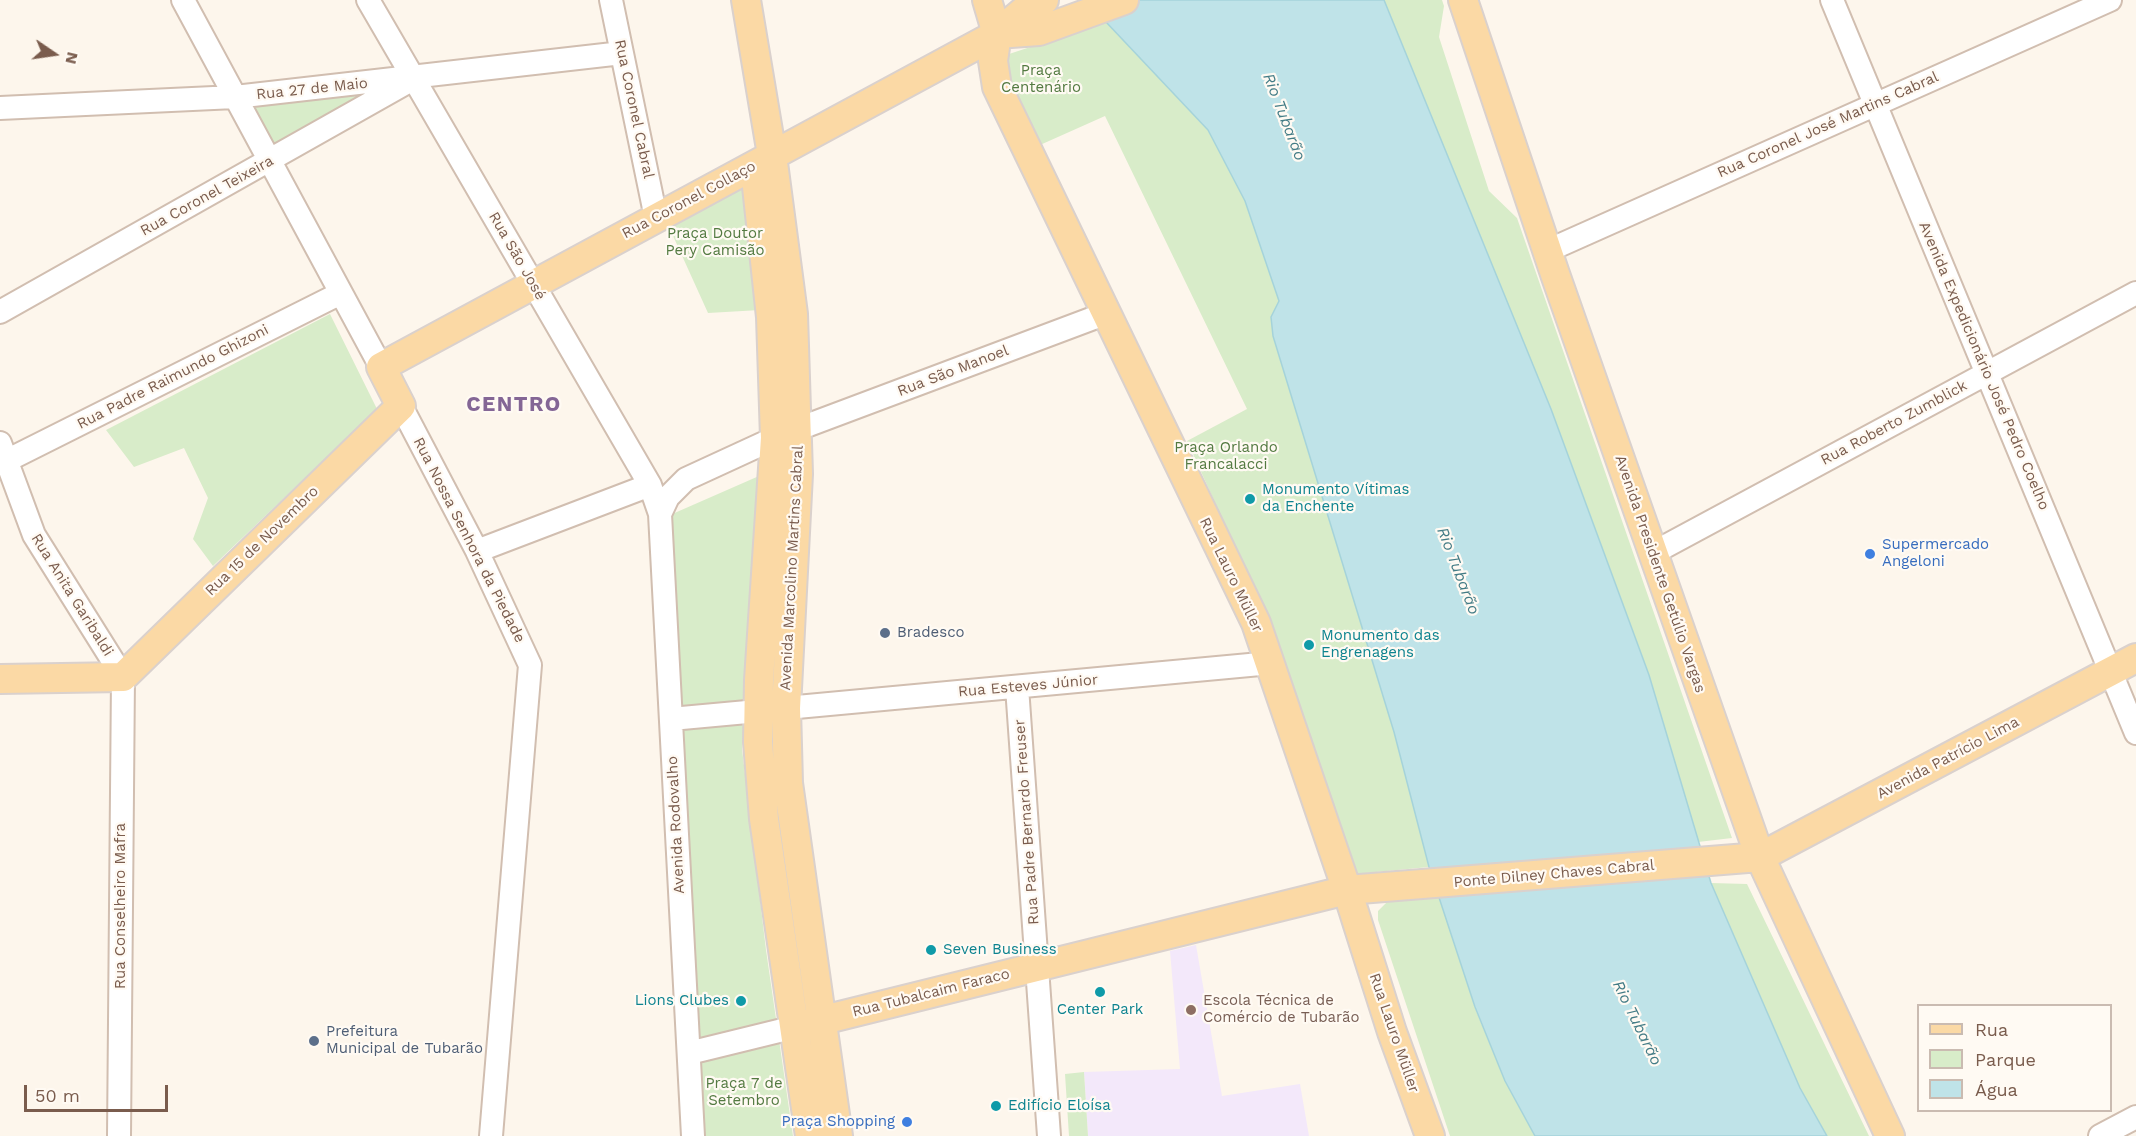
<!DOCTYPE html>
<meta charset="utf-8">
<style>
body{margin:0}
#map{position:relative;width:2136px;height:1136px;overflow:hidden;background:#fdf6ec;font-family:"Work Sans",sans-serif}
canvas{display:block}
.legend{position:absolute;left:1917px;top:1004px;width:195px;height:108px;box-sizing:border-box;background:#fffaf3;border:2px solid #cabbb1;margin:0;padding:8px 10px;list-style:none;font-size:18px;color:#7a5c4d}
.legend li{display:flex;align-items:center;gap:12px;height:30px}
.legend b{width:30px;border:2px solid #cabbb1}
.north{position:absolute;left:24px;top:24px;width:60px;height:60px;-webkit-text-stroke:4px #fffaf3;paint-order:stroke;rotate:103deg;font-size:16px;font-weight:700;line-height:24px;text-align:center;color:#7a5c4d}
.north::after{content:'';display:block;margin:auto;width:21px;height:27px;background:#7a5c4d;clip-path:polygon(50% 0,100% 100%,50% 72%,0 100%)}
.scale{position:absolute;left:24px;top:1085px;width:144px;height:27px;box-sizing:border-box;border:3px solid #7a5c4d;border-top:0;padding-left:8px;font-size:18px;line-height:21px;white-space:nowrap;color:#7a5c4d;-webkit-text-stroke:4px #fffaf3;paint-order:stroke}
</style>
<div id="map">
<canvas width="2136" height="1136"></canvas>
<ul class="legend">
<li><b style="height:8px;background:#fbd9a5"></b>Rua</li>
<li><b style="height:16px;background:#d8ecc9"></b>Parque</li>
<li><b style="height:16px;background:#bfe3e8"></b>Água</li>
</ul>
<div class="north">N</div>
<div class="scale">50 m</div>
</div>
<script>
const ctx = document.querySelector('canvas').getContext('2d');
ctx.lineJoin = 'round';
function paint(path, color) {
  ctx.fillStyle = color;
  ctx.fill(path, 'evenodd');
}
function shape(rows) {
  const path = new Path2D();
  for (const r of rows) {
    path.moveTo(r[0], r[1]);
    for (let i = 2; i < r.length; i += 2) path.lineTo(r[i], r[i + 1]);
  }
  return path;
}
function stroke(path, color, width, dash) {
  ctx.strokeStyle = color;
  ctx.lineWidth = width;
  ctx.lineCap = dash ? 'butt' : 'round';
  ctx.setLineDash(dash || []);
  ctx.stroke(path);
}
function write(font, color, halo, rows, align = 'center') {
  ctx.font = font + ' "Work Sans",sans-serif';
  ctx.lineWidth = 4.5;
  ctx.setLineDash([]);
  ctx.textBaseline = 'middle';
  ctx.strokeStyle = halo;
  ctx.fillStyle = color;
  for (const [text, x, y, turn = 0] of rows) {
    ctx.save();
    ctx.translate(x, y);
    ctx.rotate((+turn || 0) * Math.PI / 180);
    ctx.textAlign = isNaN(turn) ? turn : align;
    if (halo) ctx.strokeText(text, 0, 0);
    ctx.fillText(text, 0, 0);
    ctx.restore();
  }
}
const education = shape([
 [1196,945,1222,1096,1300,1084,1309,1136,1088,1136,1084,1072,1180,1069,1170,951]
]);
const green = shape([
 [1384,0,1442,0,1444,6,1439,37,1489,191,1517,218,1732,838,1698,842,1649,675,1551,409],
 [1106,22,1208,130,1245,201,1279,301,1271,317,1273,336,1394,732,1429,867,1355,874,1272,628,1187,441,1247,409,1105,116,1040,145,1010,91,1003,56],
 [381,89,276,147,252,105],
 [743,183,760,310,708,313,669,227],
 [330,314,377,409,213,566,193,539,208,498,184,448,134,467,106,430],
 [759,476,742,749,766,950,793,1136,703,1136,670,515],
 [1711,883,1747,884,1869,1136,1827,1136,1800,1088],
 [1439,894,1475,1008,1505,1081,1535,1136,1450,1136,1378,920,1378,911,1388,901],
 [1084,1072,1088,1136,1069,1136,1065,1074]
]);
const water = shape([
 [1098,0,1384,0,1551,409,1649,675,1711,883,1800,1088,1827,1136,1535,1136,1505,1081,1475,1007,1429,867,1394,732,1273,336,1271,317,1279,301,1245,201,1208,130,1106,22,1098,0]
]);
const minor = shape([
 [183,0,381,367],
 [368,0,650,485,660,514,693,1136],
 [611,0,656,218],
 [1832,0,2136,733],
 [0,108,235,97,622,53],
 [1547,251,2110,0],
 [0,312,406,83],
 [401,406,477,551,530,665,491,1136],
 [798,429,1107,313],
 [0,443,34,535,123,677,119,1136],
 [6,461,341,293],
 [660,514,668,497,686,479,775,438],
 [477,551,650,485],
 [1653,553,2136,293],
 [1017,687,1049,1136],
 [786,708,1271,663],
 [671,719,758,711],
 [689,1053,795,1027],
 [2100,1136,2136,1117]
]);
const major = shape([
 [746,0,772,155,793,314,798,474,786,708,788,783,838,1136],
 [987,0,997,34,993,61,997,87,1256,623,1347,890,1392,1032,1430,1136],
 [1463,0,1555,274,1760,857,1890,1136],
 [997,34,1039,31,1124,0],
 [755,168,771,317,775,438,759,680,758,742,764,819,810,1136],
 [0,679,123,677,401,406,381,367,997,34,1032,4,1044,0],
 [795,1027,1347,890,1760,857,2136,658]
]);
const markers = [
 [1250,499,6,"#0f9aa8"],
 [1870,554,6,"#3f7fe0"],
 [885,633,6,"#5c6f8a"],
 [1309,645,6,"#0f9aa8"],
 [931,950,6,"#0f9aa8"],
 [1100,992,6,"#0f9aa8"],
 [741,1001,6,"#0f9aa8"],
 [1191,1010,6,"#8d6e63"],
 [314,1041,6,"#5c6f8a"],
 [996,1106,6,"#0f9aa8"],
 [907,1122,6,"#3f7fe0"]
];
const parkNames = [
 ["Praça",1041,71],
 ["Centenário",1041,88],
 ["Praça Doutor",715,234],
 ["Pery Camisão",715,251],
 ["Praça Orlando",1226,448],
 ["Francalacci",1226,465],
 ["Praça 7 de",744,1084],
 ["Setembro",744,1101]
];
const streetNames = [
 ["Rua 27 de Maio",312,89,-6],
 ["Rua Coronel Cabral",634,109,78],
 ["Rua Coronel José Martins Cabral",1828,125,-24],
 ["Rua Coronel Teixeira",207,196,-29],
 ["Rua Coronel Collaço",689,200,-28],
 ["Rua São José",517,256,60],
 ["Avenida Expedicionário José Pedro Coelho",1984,366,67],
 ["Rua São Manoel",953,371,-21],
 ["Rua Padre Raimundo Ghizoni",173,377,-27],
 ["Rua Roberto Zumblick",1894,423,-28],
 ["Rua Nossa Senhora da Piedade",469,540,63],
 ["Rua 15 de Novembro",262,541,-44],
 ["Avenida Marcolino Martins Cabral",792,568,-87],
 ["Avenida Presidente Getúlio Vargas",1660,574,71],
 ["Rua Lauro Müller",1231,575,64],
 ["Rua Anita Garibaldi",72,595,58],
 ["Rua Esteves Júnior",1028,686,-5],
 ["Avenida Patrício Lima",1948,758,-28],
 ["Rua Padre Bernardo Freuser",1027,822,-94],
 ["Avenida Rodovalho",676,825,-93],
 ["Ponte Dilney Chaves Cabral",1554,874,-5],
 ["Rua Conselheiro Mafra",121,906,-90],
 ["Rua Tubalcaim Faraco",931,993,-14],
 ["Rua Lauro Müller",1394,1033,71]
];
const cultureNames = [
 ["Monumento Vítimas",1262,490],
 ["da Enchente",1262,507],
 ["Monumento das",1321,636],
 ["Engrenagens",1321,653],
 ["Seven Business",943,950],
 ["Lions Clubes",729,1001,"right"],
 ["Center Park",1100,1010,"center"],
 ["Edifício Eloísa",1008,1106]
];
const shopNames = [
 ["Supermercado",1882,545],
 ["Angeloni",1882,562],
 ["Praça Shopping",895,1122,"right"]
];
const serviceNames = [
 ["Bradesco",897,633],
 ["Prefeitura",326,1032],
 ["Municipal de Tubarão",326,1049]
];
const educationNames = [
 ["Escola Técnica de",1203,1001],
 ["Comércio de Tubarão",1203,1018]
];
const waterNames = [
 ["Rio Tubarão",1284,117,69],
 ["Rio Tubarão",1458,571,69],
 ["Rio Tubarão",1637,1023,64]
];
const districtNames = [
 ["CENTRO",514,405]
];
paint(education, '#f3e8fa');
paint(green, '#d8ecc9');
paint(water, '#bfe3e8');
stroke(water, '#a5d3da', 1.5);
stroke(minor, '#d1beb0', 26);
stroke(major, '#dad1cd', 32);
stroke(minor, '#fff', 22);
stroke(major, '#fbd9a5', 28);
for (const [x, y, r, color] of markers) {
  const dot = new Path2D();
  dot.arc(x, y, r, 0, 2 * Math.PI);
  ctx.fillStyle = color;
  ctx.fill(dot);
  stroke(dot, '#fffaf3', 2);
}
write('15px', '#537a41', '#fffaf3', parkNames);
write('15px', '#7a5c4d', '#fffaf3', streetNames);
write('15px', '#0d838f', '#fffaf3', cultureNames, 'left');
write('15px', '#366cbe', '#fffaf3', shopNames, 'left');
write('15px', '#4e5e75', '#fffaf3', serviceNames, 'left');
write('15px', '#785e54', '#fffaf3', educationNames, 'left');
write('italic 16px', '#437c86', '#fffaf3', waterNames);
ctx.letterSpacing = '1.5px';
write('bold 21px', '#846695', '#fffaf3', districtNames);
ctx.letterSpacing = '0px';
</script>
